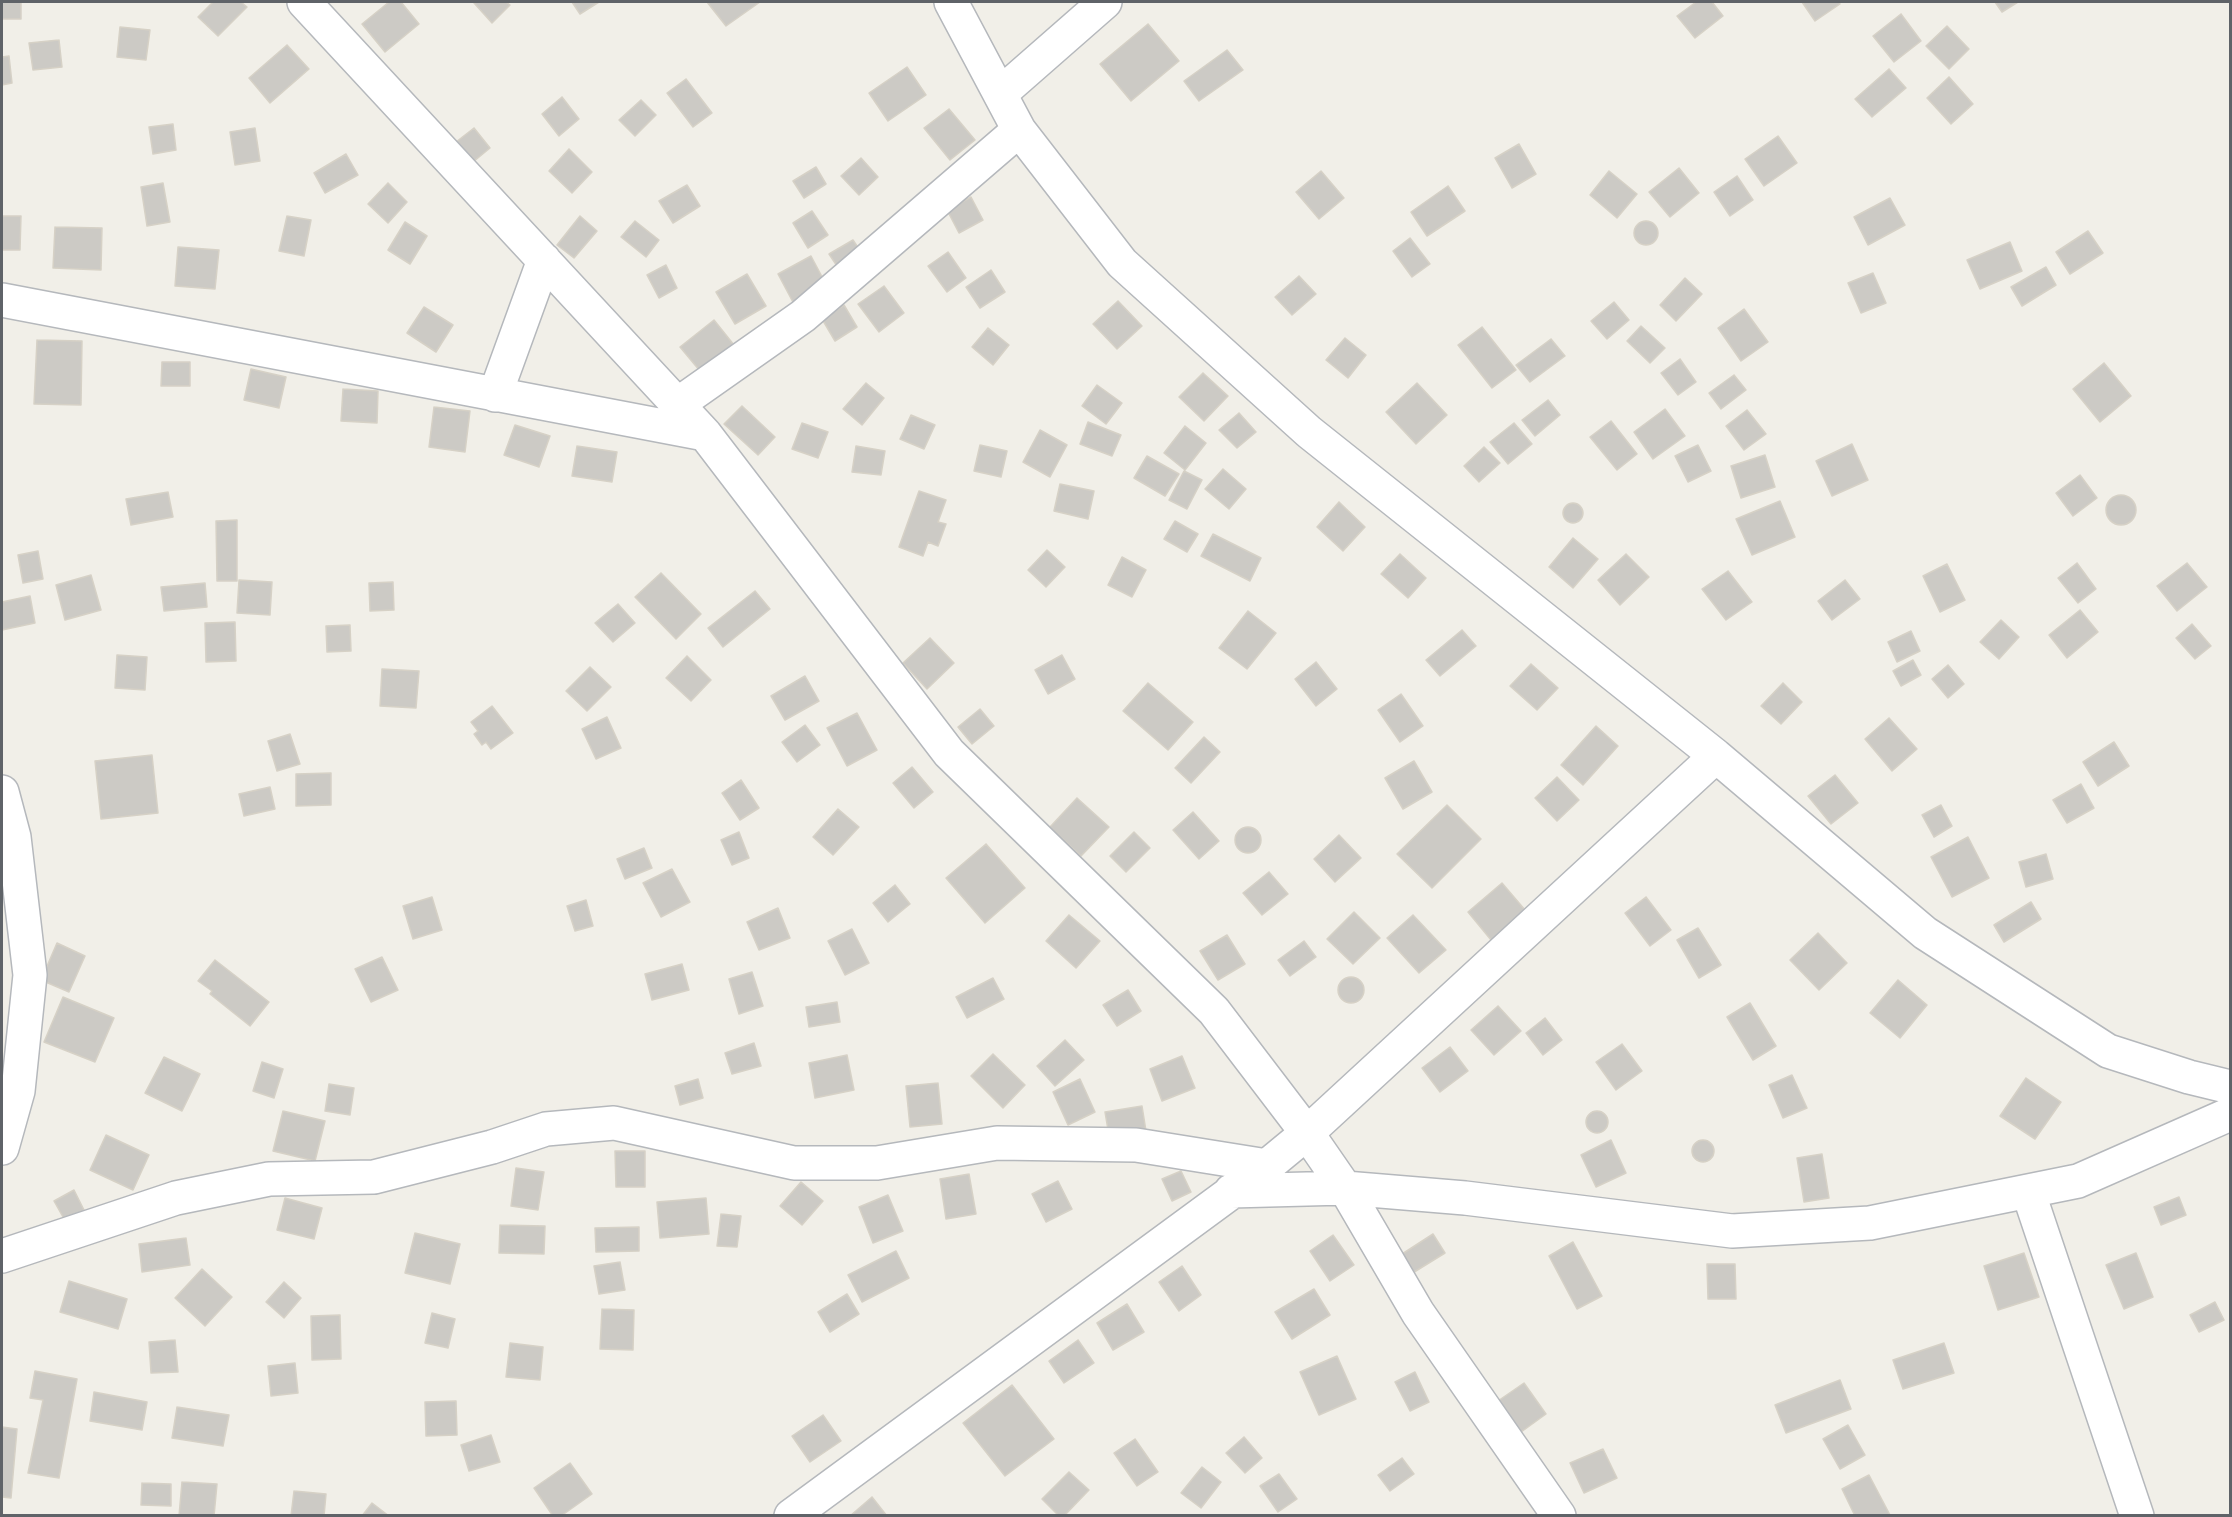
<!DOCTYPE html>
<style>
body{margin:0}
#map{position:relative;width:2232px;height:1517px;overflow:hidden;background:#f1efe8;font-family:Karla,sans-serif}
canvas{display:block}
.frame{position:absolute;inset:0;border:3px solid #5f6368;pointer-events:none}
</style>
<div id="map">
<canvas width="2232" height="1517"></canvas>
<div class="frame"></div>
</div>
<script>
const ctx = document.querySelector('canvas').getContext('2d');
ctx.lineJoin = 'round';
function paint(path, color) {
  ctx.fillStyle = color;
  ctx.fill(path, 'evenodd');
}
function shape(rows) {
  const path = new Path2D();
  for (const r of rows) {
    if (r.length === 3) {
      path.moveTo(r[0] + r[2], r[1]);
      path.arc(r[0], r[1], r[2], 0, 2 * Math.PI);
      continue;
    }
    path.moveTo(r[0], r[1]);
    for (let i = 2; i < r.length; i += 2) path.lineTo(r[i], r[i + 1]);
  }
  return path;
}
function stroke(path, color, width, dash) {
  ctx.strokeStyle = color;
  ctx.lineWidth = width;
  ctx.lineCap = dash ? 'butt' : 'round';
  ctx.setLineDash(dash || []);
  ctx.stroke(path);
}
const building = shape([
 [2,2,21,2,21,19,2,19,2,2],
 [213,2,241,2,247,7,218,36,198,17,213,2],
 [389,2,401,2,419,24,385,52,362,24,389,2],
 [476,2,506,2,510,5,492,23,474,3,476,2],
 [572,2,599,2,580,14,572,2],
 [707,2,760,2,726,26,707,2],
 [1696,2,1712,2,1723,16,1695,38,1677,16,1696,2],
 [1802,2,1839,2,1840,4,1815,21,1802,2],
 [1995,2,2018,2,2002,12,1995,2],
 [1901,14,1921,41,1894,62,1873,36,1901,14],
 [1148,24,1179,61,1131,101,1100,64,1148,24],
 [1947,26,1969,49,1949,69,1926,46,1947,26],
 [120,27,150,30,146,60,117,57,120,27],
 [59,40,62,67,33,70,29,43,59,40],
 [287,45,309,69,270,103,249,78,287,45],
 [1227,50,1243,70,1199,101,1184,81,1227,50],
 [9,56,12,83,2,85,2,57,9,56],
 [907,67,926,95,888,121,869,93,907,67],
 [1889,69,1906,88,1872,117,1855,99,1889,69],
 [1949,77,1973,104,1951,124,1927,98,1949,77],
 [686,79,712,113,693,127,667,93,686,79],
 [562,97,579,119,559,136,542,114,562,97],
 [641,100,656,115,635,136,619,120,641,100],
 [949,109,975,140,950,160,924,128,949,109],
 [173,124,176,150,153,154,149,127,173,124],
 [255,128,260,161,235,165,230,132,255,128],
 [474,128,490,148,473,162,456,142,474,128],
 [1778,136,1797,163,1764,186,1745,159,1778,136],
 [1519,144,1536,174,1512,188,1495,158,1519,144],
 [569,149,592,172,572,193,549,171,569,149],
 [346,154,358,175,325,193,314,173,346,154],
 [861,158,878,177,859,195,841,176,861,158],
 [816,167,826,184,804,198,793,181,816,167],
 [1679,168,1699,193,1670,217,1649,192,1679,168],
 [1321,171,1344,198,1319,219,1296,192,1321,171],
 [1609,171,1637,194,1617,218,1590,195,1609,171],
 [1737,176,1753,200,1730,216,1714,192,1737,176],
 [163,183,170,222,147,226,141,187,163,183],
 [388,183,407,202,388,223,368,204,388,183],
 [687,185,700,206,673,223,659,201,687,185],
 [1448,186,1465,211,1427,236,1411,212,1448,186],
 [971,197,983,220,959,233,947,210,971,197],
 [1890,198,1905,225,1868,245,1854,217,1890,198],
 [812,211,828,235,808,248,793,223,812,211],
 [2,216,21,216,20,250,2,250,2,216],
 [287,216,311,220,304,256,279,251,287,216],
 [580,216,597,231,574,258,557,245,580,216],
 [635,221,659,240,646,257,621,237,635,221],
 [1646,233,12],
 [405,222,427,236,410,264,388,250,405,222],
 [55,227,102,228,101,270,53,268,55,227],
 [2088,231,2103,253,2070,274,2056,252,2088,231],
 [1410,238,1430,264,1412,277,1393,251,1410,238],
 [853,240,865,258,841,272,829,254,853,240],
 [2010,242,2022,271,1980,289,1967,260,2010,242],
 [178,247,219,250,215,289,175,286,178,247],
 [948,252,966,278,947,292,928,266,948,252],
 [811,256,828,288,795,306,778,274,811,256],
 [666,265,677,288,659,298,647,275,666,265],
 [2046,267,2056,285,2022,306,2011,287,2046,267],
 [991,270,1005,292,980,308,966,287,991,270],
 [1873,273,1886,303,1861,313,1848,283,1873,273],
 [747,274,766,306,735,324,716,292,747,274],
 [1299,276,1316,294,1292,315,1275,297,1299,276],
 [1685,278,1702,294,1676,321,1660,305,1685,278],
 [884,286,904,313,879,332,858,304,884,286],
 [1118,301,1142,326,1117,349,1093,324,1118,301],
 [1614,302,1629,320,1607,339,1591,321,1614,302],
 [844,305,857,327,835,341,822,319,844,305],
 [424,307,453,325,436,352,407,333,424,307],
 [1744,309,1768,342,1741,361,1718,328,1744,309],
 [714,320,734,345,700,371,680,347,714,320],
 [1641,326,1665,348,1650,363,1627,341,1641,326],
 [1482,327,1516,370,1492,388,1458,345,1482,327],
 [988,328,1009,345,993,365,972,347,988,328],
 [1345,338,1366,355,1348,378,1326,360,1345,338],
 [1551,339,1565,356,1530,382,1516,365,1551,339],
 [37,340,82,341,81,405,34,404,37,340],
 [1680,359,1696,382,1678,395,1661,373,1680,359],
 [162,362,190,362,190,386,161,386,162,362],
 [2104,363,2131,396,2100,422,2073,389,2104,363],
 [251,369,286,377,279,408,244,400,251,369],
 [1203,373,1228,396,1204,421,1179,397,1203,373],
 [1734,375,1746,390,1721,409,1709,393,1734,375],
 [866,383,884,398,862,425,843,409,866,383],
 [1417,383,1447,415,1416,444,1386,412,1417,383],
 [1097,385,1122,403,1106,424,1082,406,1097,385],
 [343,389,378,391,377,423,341,421,343,389],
 [1548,400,1560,415,1535,436,1522,420,1548,400],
 [742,406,775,437,758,455,724,424,742,406],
 [434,407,470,411,465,452,429,447,434,407],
 [1665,409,1685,436,1653,459,1634,432,1665,409],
 [1747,410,1766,434,1744,450,1726,426,1747,410],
 [1239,413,1256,432,1237,448,1219,430,1239,413],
 [911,415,935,425,924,449,900,439,911,415],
 [1611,421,1637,454,1617,470,1590,437,1611,421],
 [1088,422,1121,435,1112,456,1080,444,1088,422],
 [802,423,828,432,818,458,792,449,802,423],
 [1514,423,1532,444,1508,464,1490,442,1514,423],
 [515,425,550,436,539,467,504,455,515,425],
 [1185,426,1206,443,1185,470,1164,453,1185,426],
 [1040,430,1067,445,1050,477,1023,462,1040,430],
 [1852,444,1868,480,1832,496,1816,461,1852,444],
 [980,445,1007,451,1001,477,974,471,980,445],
 [1698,445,1711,471,1688,482,1675,456,1698,445],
 [577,446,617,452,612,482,572,476,577,446],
 [856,446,885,451,881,475,852,472,856,446],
 [1484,447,1500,463,1479,482,1464,466,1484,447],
 [1765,455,1775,487,1741,498,1731,466,1765,455],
 [1147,456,1179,474,1165,496,1134,478,1147,456],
 [1223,469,1246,489,1229,509,1205,489,1223,469],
 [1184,471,1202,480,1187,509,1169,500,1184,471],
 [2080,475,2097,498,2073,516,2056,493,2080,475],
 [1060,484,1094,491,1088,519,1054,511,1060,484],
 [919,491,946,500,938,522,946,524,938,546,928,542,923,556,899,547,919,491],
 [168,492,173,517,131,525,126,499,168,492],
 [2121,510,15],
 [1780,501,1795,537,1752,555,1736,519,1780,501],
 [1339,502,1365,527,1343,551,1317,527,1339,502],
 [1573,513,10],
 [237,520,237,581,217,581,216,521,237,520],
 [1175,521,1198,534,1187,552,1164,539,1175,521],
 [1213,534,1261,558,1250,581,1201,556,1213,534],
 [1573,538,1598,559,1573,588,1549,567,1573,538],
 [1047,550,1065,567,1046,587,1028,570,1047,550],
 [38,551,43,579,23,583,18,555,38,551],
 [1400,554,1426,578,1408,598,1381,574,1400,554],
 [1626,554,1649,577,1620,605,1598,580,1626,554],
 [1122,557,1146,570,1132,597,1108,585,1122,557],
 [2077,563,2096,589,2078,603,2058,578,2077,563],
 [2187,563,2207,587,2177,611,2157,586,2187,563],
 [1947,564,1965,600,1940,612,1923,576,1947,564],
 [1728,571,1752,602,1726,620,1702,589,1728,571],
 [661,573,701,614,676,639,635,597,661,573],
 [91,575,101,610,65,620,56,585,91,575],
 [239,580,272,582,270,615,237,613,239,580],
 [1845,580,1860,599,1832,620,1818,601,1845,580],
 [393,582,394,610,370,611,369,583,393,582],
 [205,583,207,607,164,611,161,587,205,583],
 [755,591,770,609,723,647,708,628,755,591],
 [30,596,35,623,2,630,2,602,30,596],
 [618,604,635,623,613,642,595,623,618,604],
 [2080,610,2098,632,2067,658,2049,635,2080,610],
 [1248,611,1276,633,1247,669,1219,648,1248,611],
 [2001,620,2019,637,1999,659,1980,642,2001,620],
 [235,622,236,661,206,662,205,623,235,622],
 [2192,624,2211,646,2195,659,2176,638,2192,624],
 [350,625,351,651,327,652,326,626,350,625],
 [1462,630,1476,646,1440,676,1426,660,1462,630],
 [1911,631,1920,651,1897,662,1888,642,1911,631],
 [930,638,954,663,927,689,903,663,930,638],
 [117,655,147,657,145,690,115,688,117,655],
 [1062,655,1075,679,1048,694,1035,670,1062,655],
 [687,656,711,680,691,701,666,678,687,656],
 [1913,660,1921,675,1901,686,1893,671,1913,660],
 [1316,662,1337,689,1316,706,1295,679,1316,662],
 [1531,664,1558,688,1537,710,1510,686,1531,664],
 [1948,665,1964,684,1948,698,1932,679,1948,665],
 [590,667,611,687,587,711,566,691,590,667],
 [382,669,419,671,416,708,380,706,382,669],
 [805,676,819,701,785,720,771,696,805,676],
 [1148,683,1193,722,1168,750,1123,711,1148,683],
 [1783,683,1802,702,1781,724,1761,706,1783,683],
 [1401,694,1423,726,1400,742,1378,710,1401,694],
 [492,706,513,733,491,749,486,742,482,745,474,734,478,731,471,722,492,706],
 [980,709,994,726,972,744,958,727,980,709],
 [857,713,877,750,847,766,827,728,857,713],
 [607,717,621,748,596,759,582,729,607,717],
 [1889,718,1917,749,1892,771,1865,739,1889,718],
 [805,725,820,745,797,762,782,742,805,725],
 [1596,726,1618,746,1583,785,1561,765,1596,726],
 [290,734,300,764,277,771,268,741,290,734],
 [1204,737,1220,752,1191,783,1175,768,1204,737],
 [2114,742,2129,766,2098,786,2083,762,2114,742],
 [152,755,158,813,101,819,95,761,152,755],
 [1414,761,1432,792,1403,809,1385,778,1414,761],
 [912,767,933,792,914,808,893,783,912,767],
 [331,773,331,805,296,806,296,774,331,773],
 [1835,775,1858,803,1831,824,1808,796,1835,775],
 [1557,777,1579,800,1557,821,1535,798,1557,777],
 [741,780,759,808,740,820,722,793,741,780],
 [2081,784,2094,808,2067,823,2053,800,2081,784],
 [270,787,275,809,244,816,239,794,270,787],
 [1077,798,1109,827,1081,856,1050,827,1077,798],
 [1447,805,1481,839,1432,888,1397,854,1447,805],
 [1941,805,1952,826,1934,837,1922,815,1941,805],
 [838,809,859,827,833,855,813,837,838,809],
 [1193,812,1219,841,1199,859,1173,830,1193,812],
 [1248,840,13],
 [739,832,749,858,732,865,721,840,739,832],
 [1134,832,1150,848,1126,872,1110,856,1134,832],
 [1339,835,1361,858,1335,882,1314,859,1339,835],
 [1968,837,1989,878,1952,897,1931,857,1968,837],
 [986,844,1025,888,985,923,946,878,986,844],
 [644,848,652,868,625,879,617,859,644,848],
 [2046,854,2053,879,2026,887,2019,862,2046,854],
 [672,869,690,902,661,917,643,883,672,869],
 [1269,872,1288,894,1262,915,1243,893,1269,872],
 [1502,883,1531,917,1496,946,1468,912,1502,883],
 [895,885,910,904,888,922,873,903,895,885],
 [432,897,442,930,413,939,403,906,432,897],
 [1646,897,1671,930,1650,946,1625,913,1646,897],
 [586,900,593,926,575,931,567,906,586,900],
 [2031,902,2041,919,2004,942,1994,925,2031,902],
 [778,908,790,938,759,950,747,922,778,908],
 [1354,912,1380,938,1353,964,1327,939,1354,912],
 [1069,915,1100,941,1076,968,1046,941,1069,915],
 [1413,915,1446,950,1419,973,1387,938,1413,915],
 [1698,928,1721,965,1699,978,1677,940,1698,928],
 [852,929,869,963,845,975,828,941,852,929],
 [1818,933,1847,963,1819,990,1790,960,1818,933],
 [1227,935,1245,964,1218,980,1200,951,1227,935],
 [1304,941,1316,957,1290,976,1278,960,1304,941],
 [57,943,85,956,69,992,41,980,57,943],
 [382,957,398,990,371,1002,355,969,382,957],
 [215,960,269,1002,250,1026,210,994,212,991,198,981,215,960],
 [682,964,689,990,652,1000,645,974,682,964],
 [752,972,763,1006,739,1014,729,979,752,972],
 [1351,990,13],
 [993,978,1004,999,967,1018,956,997,993,978],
 [1898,980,1927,1005,1900,1038,1870,1013,1898,980],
 [1128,990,1141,1011,1117,1026,1103,1005,1128,990],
 [63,997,114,1018,95,1062,44,1042,63,997],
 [837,1002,840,1022,809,1027,806,1007,837,1002],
 [1750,1003,1776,1046,1753,1060,1727,1017,1750,1003],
 [1498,1006,1521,1031,1494,1055,1471,1030,1498,1006],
 [1545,1018,1562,1040,1543,1055,1526,1033,1545,1018],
 [1065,1040,1084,1060,1055,1086,1037,1066,1065,1040],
 [754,1043,761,1066,732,1074,725,1053,754,1043],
 [1622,1044,1642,1071,1616,1090,1596,1062,1622,1044],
 [1450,1047,1468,1071,1440,1092,1422,1068,1450,1047],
 [993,1054,1025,1085,1003,1108,971,1076,993,1054],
 [847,1055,854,1090,815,1098,809,1063,847,1055],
 [1182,1056,1195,1088,1162,1101,1150,1069,1182,1056],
 [164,1057,200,1074,182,1111,145,1093,164,1057],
 [262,1062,283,1069,274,1098,253,1091,262,1062],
 [1792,1075,1807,1108,1783,1118,1769,1085,1792,1075],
 [2026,1078,2061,1102,2035,1139,2000,1116,2026,1078],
 [698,1079,703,1098,680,1105,675,1086,698,1079],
 [1080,1079,1095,1112,1068,1125,1053,1092,1080,1079],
 [938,1083,942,1124,910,1127,906,1086,938,1083],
 [329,1084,354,1088,350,1115,325,1111,329,1084],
 [1142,1106,1146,1131,1109,1136,1105,1112,1142,1106],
 [1597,1122,11],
 [283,1111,325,1121,315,1161,273,1151,283,1111],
 [106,1135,149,1155,133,1190,90,1170,106,1135],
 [1703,1151,11],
 [1611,1140,1626,1173,1596,1187,1581,1155,1611,1140],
 [615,1151,645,1151,645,1187,616,1187,615,1151],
 [1822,1154,1829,1198,1804,1202,1797,1158,1822,1154],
 [516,1168,544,1172,538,1210,511,1206,516,1168],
 [1181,1171,1191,1192,1172,1201,1162,1179,1181,1171],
 [969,1174,976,1214,946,1219,940,1179,969,1174],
 [1058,1181,1072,1209,1046,1222,1032,1194,1058,1181],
 [801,1182,823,1201,802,1225,780,1206,801,1182],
 [74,1190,87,1216,68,1226,54,1201,74,1190],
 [888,1195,903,1231,873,1243,859,1207,888,1195],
 [2179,1197,2186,1215,2161,1225,2154,1207,2179,1197],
 [285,1198,322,1208,314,1239,277,1230,285,1198],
 [706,1198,709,1234,660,1238,657,1202,706,1198],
 [721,1214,741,1216,737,1247,717,1246,721,1214],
 [500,1225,545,1226,544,1254,499,1253,500,1225],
 [639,1227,639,1251,596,1252,595,1228,639,1227],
 [415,1233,460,1244,450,1284,405,1273,415,1233],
 [1433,1234,1445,1253,1411,1274,1399,1256,1433,1234],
 [1333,1235,1354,1265,1330,1281,1310,1251,1333,1235],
 [186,1238,190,1265,142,1272,139,1244,186,1238],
 [1573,1242,1602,1296,1577,1309,1549,1256,1573,1242],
 [896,1251,909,1278,862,1302,848,1275,896,1251],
 [2024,1253,2039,1297,1998,1310,1984,1266,2024,1253],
 [2136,1253,2153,1297,2124,1309,2106,1265,2136,1253],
 [620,1262,625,1290,599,1294,594,1266,620,1262],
 [1707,1264,1735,1264,1736,1299,1708,1299,1707,1264],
 [1182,1266,1201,1295,1179,1311,1159,1282,1182,1266],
 [202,1269,232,1297,205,1326,175,1298,202,1269],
 [69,1281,127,1299,118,1329,60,1312,69,1281],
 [284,1282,301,1298,284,1318,266,1302,284,1282],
 [1314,1289,1330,1315,1292,1339,1275,1312,1314,1289],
 [847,1294,859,1314,830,1332,818,1312,847,1294],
 [2215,1302,2224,1320,2199,1332,2190,1315,2215,1302],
 [1127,1304,1144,1332,1113,1350,1097,1323,1127,1304],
 [602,1309,634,1310,633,1350,600,1349,602,1309],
 [432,1313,455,1319,448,1348,425,1343,432,1313],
 [340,1315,341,1359,312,1360,311,1316,340,1315],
 [175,1340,178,1372,151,1373,149,1342,175,1340],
 [1078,1340,1094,1363,1064,1383,1049,1361,1078,1340],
 [510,1343,543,1347,540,1380,506,1377,510,1343],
 [1944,1343,1954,1373,1903,1389,1893,1360,1944,1343],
 [1337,1356,1356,1399,1319,1415,1300,1372,1337,1356],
 [295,1363,298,1393,271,1396,268,1366,295,1363],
 [35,1371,77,1379,59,1478,28,1473,43,1400,30,1398,35,1371],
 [1415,1372,1429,1402,1410,1411,1395,1382,1415,1372],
 [1840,1380,1851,1409,1786,1433,1775,1405,1840,1380],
 [1524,1383,1546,1414,1517,1435,1495,1403,1524,1383],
 [1012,1385,1054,1439,1005,1476,963,1423,1012,1385],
 [94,1392,147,1402,142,1430,90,1421,94,1392],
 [456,1401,457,1435,426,1436,425,1402,456,1401],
 [177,1407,229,1415,223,1446,172,1438,177,1407],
 [823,1415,841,1441,810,1462,792,1436,823,1415],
 [1848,1425,1865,1455,1840,1469,1823,1439,1848,1425],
 [2,1427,17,1429,11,1498,2,1497,2,1427],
 [491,1435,500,1462,469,1471,461,1445,491,1435],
 [1244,1437,1262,1458,1245,1473,1226,1453,1244,1437],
 [1135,1439,1158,1472,1137,1486,1114,1453,1135,1439],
 [1603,1449,1617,1478,1584,1493,1570,1463,1603,1449],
 [1402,1458,1414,1474,1390,1491,1378,1475,1402,1458],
 [570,1463,592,1494,561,1516,553,1516,534,1488,570,1463],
 [1202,1467,1221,1482,1201,1508,1181,1493,1202,1467],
 [1069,1472,1089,1490,1064,1516,1059,1516,1042,1499,1069,1472],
 [1279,1474,1297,1499,1278,1512,1260,1486,1279,1474],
 [1869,1475,1890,1515,1889,1516,1855,1516,1842,1489,1869,1475],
 [182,1482,217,1484,214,1516,179,1516,182,1482],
 [142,1483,171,1484,171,1506,141,1505,142,1483],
 [294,1491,326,1494,324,1516,291,1516,294,1491],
 [872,1497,887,1516,850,1516,872,1497],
 [372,1503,389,1516,362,1516,372,1503]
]);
const street = shape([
 [304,2,705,434,949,753,1214,1011,1307,1133,1345,1188,1418,1313,1559,1516],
 [951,2,1019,130,1122,263,1309,432,1716,756,1925,933,2108,1051,2189,1077,2230,1087],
 [1000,94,1105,2],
 [2,300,705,434],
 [495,395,544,260],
 [678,404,803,316,1019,130],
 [2,792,14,837,30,975,18,1091,2,1148],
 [1231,1191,1345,1188,1465,1198,1732,1231,1870,1223,2078,1181,2230,1114],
 [2028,1191,2137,1516],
 [2,1256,176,1198,269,1179,374,1177,492,1147,546,1129,614,1123,794,1163,877,1163,997,1143,1136,1145,1267,1166],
 [791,1516,1267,1166,1307,1133,1716,756]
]);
paint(building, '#cccac5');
stroke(building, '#d6d1c6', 1.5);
stroke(street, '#b5b8bc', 36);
stroke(street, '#fff', 33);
</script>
